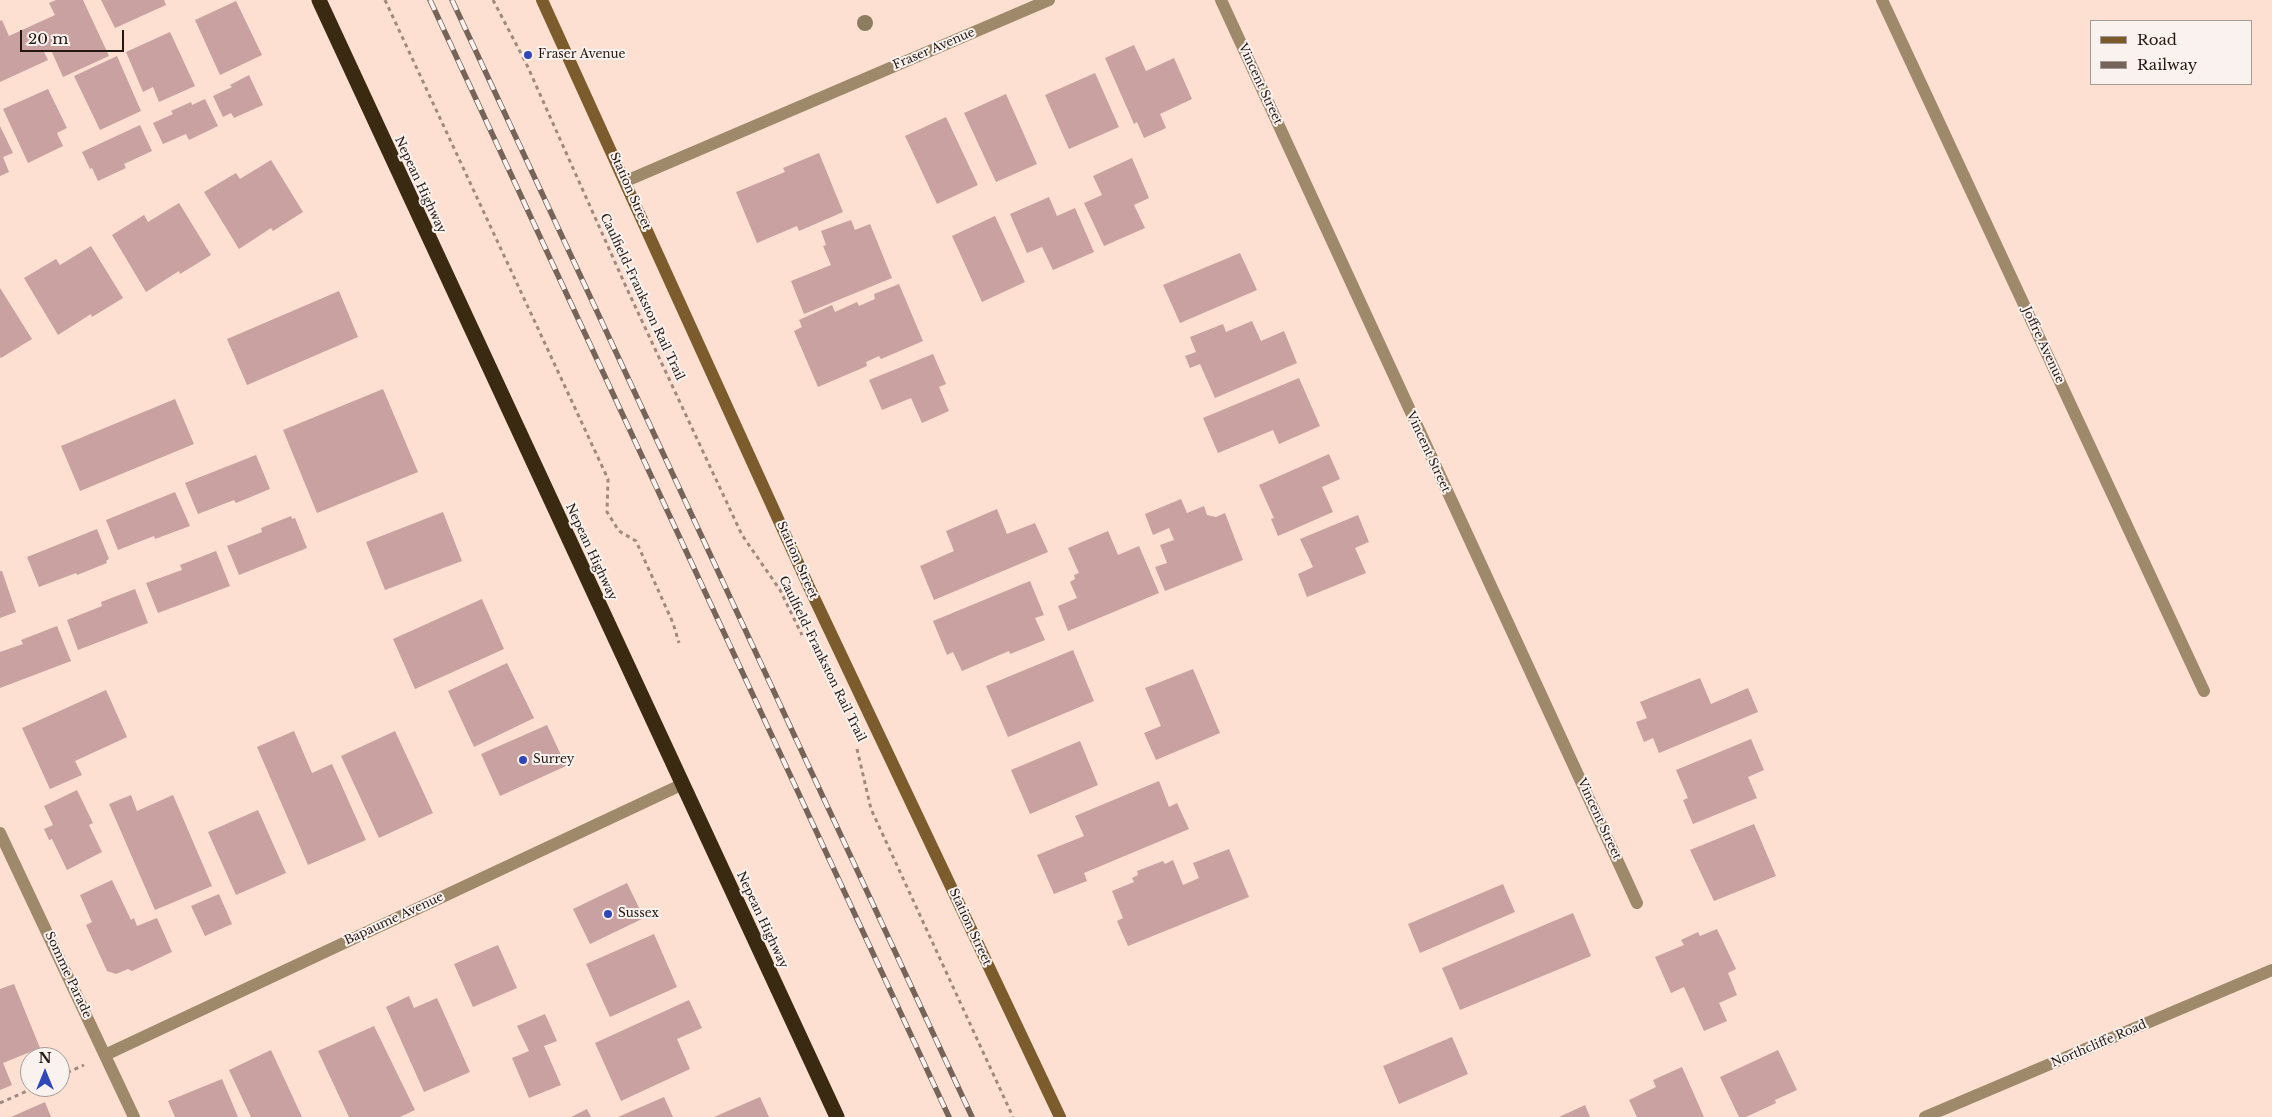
<!DOCTYPE html>
<style>
body{margin:0}
#map{position:relative;width:2272px;height:1117px;overflow:hidden;background:#fde0d1;font-family:"Libre Baskerville",serif}
canvas{display:block}
.legend{position:absolute;left:2090px;top:20px;width:162px;height:65px;box-sizing:border-box;background:#f9f2ee;border:1px solid #a49b96;margin:0;padding:6px 9px;list-style:none;font-size:15px;color:#251812}
.legend li{display:flex;align-items:center;gap:10px;height:25px}
.legend b{width:25px;border:1px solid #a49b96}
.north{position:absolute;left:20px;top:1047px;width:50px;height:50px;box-sizing:border-box;background:#f9f2ee;border:1px solid #a49b96;border-radius:50%;rotate:0deg;font-size:14px;font-weight:700;line-height:20px;text-align:center;color:#251812}
.north::after{content:'';display:block;margin:auto;width:18px;height:22px;background:#3047b9;clip-path:polygon(50% 0,100% 100%,50% 72%,0 100%)}
.scale{position:absolute;left:20px;top:30px;width:104px;height:22px;box-sizing:border-box;border:2px solid #251812;border-top:0;padding-left:6px;font-size:15px;line-height:18px;white-space:nowrap;color:#251812;-webkit-text-stroke:4px #f9f2ee;paint-order:stroke}
</style>
<div id="map">
<canvas width="2272" height="1117"></canvas>
<ul class="legend">
<li><b style="height:6px;background:#7c5c2c"></b>Road</li>
<li><b style="height:6px;background:#76635a"></b>Railway</li>
</ul>
<div class="north">N</div>
<div class="scale">20 m</div>
</div>
<script>
const ctx = document.querySelector('canvas').getContext('2d');
ctx.lineJoin = 'round';
function paint(path, color) {
  ctx.fillStyle = color;
  ctx.fill(path, 'evenodd');
}
function shape(rows) {
  const path = new Path2D();
  for (const r of rows) {
    path.moveTo(r[0], r[1]);
    for (let i = 2; i < r.length; i += 2) path.lineTo(r[i], r[i + 1]);
  }
  return path;
}
function stroke(path, color, width, dash) {
  ctx.strokeStyle = color;
  ctx.lineWidth = width;
  ctx.lineCap = dash ? 'butt' : 'round';
  ctx.setLineDash(dash || []);
  ctx.stroke(path);
}
function write(font, color, halo, rows, align = 'center') {
  ctx.font = font + ' "Libre Baskerville",serif';
  ctx.lineWidth = 4;
  ctx.setLineDash([]);
  ctx.textBaseline = 'middle';
  ctx.strokeStyle = halo;
  ctx.fillStyle = color;
  for (const [text, x, y, turn = 0] of rows) {
    ctx.save();
    ctx.translate(x, y);
    ctx.rotate((+turn || 0) * Math.PI / 180);
    ctx.textAlign = isNaN(turn) ? turn : align;
    if (halo) ctx.strokeText(text, 0, 0);
    ctx.fillText(text, 0, 0);
    ctx.restore();
  }
}
const building = shape([
 [56,0,83,0,109,56,63,77,51,50,44,52,48,60,0,82,0,21,2,20,9,36,55,15,49,3],
 [101,0,164,0,166,5,115,28],
 [236,1,262,55,220,75,195,20],
 [170,32,195,86,159,102,153,87,143,92,126,52],
 [1134,45,1146,71,1174,58,1192,99,1160,114,1166,128,1144,138,1137,122,1134,124,1105,58],
 [117,56,141,111,100,130,74,76],
 [1095,73,1119,127,1069,149,1045,95],
 [249,75,263,105,234,118,231,113,223,117,213,96,232,87,230,85],
 [48,89,67,128,57,133,63,146,28,163,3,109],
 [1006,94,1037,164,996,182,964,113],
 [205,99,218,126,189,140,186,134,163,144,153,123,173,114,171,111,191,102,192,105],
 [946,117,978,185,937,204,905,136],
 [140,125,152,151,124,164,126,168,98,181,92,168,90,169,82,152],
 [0,126,13,153,3,157,9,172,0,176],
 [819,153,843,212,799,231,797,226,757,243,736,192,785,172,783,168],
 [1132,158,1149,198,1134,205,1145,228,1104,246,1084,203,1102,195,1093,176],
 [271,160,303,212,273,231,271,228,239,249,204,192,236,173,240,179],
 [1049,197,1057,216,1075,208,1094,252,1053,270,1042,247,1027,253,1010,214],
 [179,203,211,255,180,274,179,271,146,292,112,235,144,215,148,222],
 [995,216,1025,282,982,302,952,236],
 [851,220,855,230,870,224,892,278,804,314,791,281,831,265,823,246,826,245,821,231],
 [91,246,123,298,92,317,91,314,58,335,24,278,56,259,60,265],
 [1240,253,1257,290,1180,323,1163,285],
 [899,284,923,341,881,359,879,356,866,362,867,366,818,387,794,331,802,327,799,320,832,305,835,312,857,302,859,306,875,299,874,294],
 [0,288,32,339,1,358,0,357],
 [339,291,358,337,247,385,227,339],
 [1252,321,1261,341,1284,331,1297,363,1215,398,1200,364,1190,368,1185,356,1196,352,1190,337,1223,324,1226,332],
 [933,354,946,384,939,387,949,411,922,423,911,398,882,410,869,380],
 [1299,378,1320,426,1279,444,1273,430,1218,453,1203,418],
 [383,389,418,472,317,513,283,430],
 [175,399,194,444,80,491,61,446],
 [1329,454,1340,479,1322,487,1333,512,1278,536,1271,519,1274,518,1259,485],
 [256,455,270,489,236,503,234,500,198,514,185,483],
 [175,492,190,526,155,539,154,536,118,550,106,520],
 [1181,499,1187,513,1204,506,1207,515,1216,517,1225,513,1243,560,1165,591,1155,567,1167,563,1160,545,1174,540,1169,528,1153,535,1145,514],
 [997,509,1007,534,1035,523,1048,552,934,600,920,566,954,551,946,531],
 [443,512,462,561,385,590,366,542],
 [1358,515,1369,542,1355,548,1366,573,1307,597,1298,574,1313,567,1300,539],
 [291,516,292,519,295,518,307,548,239,575,227,546,262,532,261,528],
 [97,529,109,559,106,561,107,563,77,575,76,573,39,587,27,557],
 [1108,531,1118,555,1139,546,1159,593,1068,631,1058,606,1077,598,1070,582,1075,579,1074,575,1079,573,1068,548],
 [216,551,230,586,158,613,146,583,182,570,180,565],
 [0,571,2,571,16,612,0,618],
 [1030,581,1044,615,1035,618,1045,640,1010,654,1009,651,962,671,953,652,947,655,933,621],
 [135,589,148,623,78,650,67,620,102,606,101,602],
 [482,599,504,649,415,689,393,639],
 [57,626,71,661,0,688,0,652,23,644,21,640],
 [1073,650,1094,701,1008,737,986,686],
 [507,663,534,718,474,747,448,691],
 [1193,669,1220,733,1156,760,1144,733,1161,726,1145,688],
 [1700,678,1711,704,1748,688,1758,712,1659,753,1653,738,1644,742,1636,722,1647,718,1640,702],
 [106,690,127,737,75,761,82,775,50,789,22,728],
 [547,725,566,766,500,796,481,754],
 [294,731,312,773,332,764,366,840,308,865,257,747],
 [395,731,433,813,379,838,341,756],
 [1751,739,1764,770,1748,777,1757,798,1693,824,1683,800,1688,798,1676,770],
 [1080,741,1098,785,1030,814,1011,770],
 [1159,781,1169,807,1177,803,1189,829,1084,873,1087,881,1054,894,1037,855,1084,836,1075,816],
 [77,790,93,823,89,825,102,852,67,870,52,839,49,840,44,829,53,825,44,806],
 [131,795,137,811,173,795,212,886,155,910,109,804],
 [258,810,286,873,236,895,208,832],
 [1754,824,1776,876,1714,901,1690,850],
 [1229,849,1249,897,1128,946,1117,921,1123,918,1112,891,1134,882,1132,878,1138,875,1137,871,1163,861,1165,864,1173,860,1183,885,1199,878,1193,863],
 [112,880,131,920,134,918,137,926,157,918,172,952,132,971,128,969,116,974,107,971,86,925,92,922,80,895],
 [627,883,644,918,590,944,573,909],
 [1503,884,1515,912,1420,953,1408,924],
 [219,894,232,924,205,936,191,906],
 [1573,913,1591,956,1460,1010,1442,968],
 [1717,929,1736,969,1728,973,1737,995,1719,1003,1727,1021,1704,1031,1684,987,1671,993,1655,957,1684,945,1681,940,1698,932,1700,936],
 [654,934,677,987,610,1017,586,964],
 [498,945,517,988,473,1007,454,964],
 [14,984,40,1048,3,1063,12,1085,0,1090,0,989],
 [409,996,414,1008,437,998,470,1072,424,1092,386,1007],
 [689,1000,702,1028,677,1039,690,1069,621,1101,595,1043],
 [545,1014,557,1041,544,1046,561,1085,529,1098,512,1058,529,1051,517,1026],
 [374,1026,415,1110,400,1117,349,1117,318,1051],
 [1452,1037,1468,1074,1399,1104,1383,1066],
 [271,1050,302,1117,251,1117,229,1070],
 [1778,1050,1797,1090,1775,1100,1776,1103,1746,1117,1739,1117,1720,1077],
 [1682,1067,1704,1117,1637,1117,1629,1100,1656,1087,1653,1080],
 [222,1079,238,1117,175,1117,168,1101],
 [664,1097,673,1117,618,1117],
 [760,1097,769,1117,714,1117],
 [45,1102,51,1117,11,1117],
 [1585,1105,1590,1117,1559,1117],
 [587,1109,591,1117,571,1117]
]);
const path = shape([
 [385,0,608,479,607,512,619,531,636,541,673,623,679,643],
 [493,0,526,63,627,289,742,535,780,590,802,635],
 [857,749,871,809,1013,1117],
 [60,1076,84,1065],
 [0,1103,36,1087]
]);
const street = shape([
 [1221,0,1637,903],
 [1882,0,2204,691],
 [626,181,1049,0],
 [0,833,134,1117],
 [105,1055,683,784],
 [1925,1117,2272,970]
]);
const secondary = shape([
 [542,0,809,587,1060,1117]
]);
const highway = shape([
 [319,0,837,1117]
]);
const rail = shape([
 [430,0,949,1117],
 [452,0,972,1117]
]);
const trees = [
 [865,23]
];
const markers = [
 [528,55,5,"#3047b9"],
 [523,760,5,"#3047b9"],
 [608,914,5,"#3047b9"]
];
const streetNames = [
 ["Fraser Avenue",934,49,-23],
 ["Vincent Street",1260,84,65],
 ["Nepean Highway",420,185,65],
 ["Station Street",630,191,66],
 ["Caulfield-Frankston Rail Trail",642,297,65],
 ["Joffre Avenue",2043,345,65],
 ["Vincent Street",1428,452,65],
 ["Nepean Highway",591,552,65],
 ["Station Street",797,560,66],
 ["Caulfield-Frankston Rail Trail",822,659,64],
 ["Vincent Street",1599,819,65],
 ["Bapaume Avenue",394,919,-25],
 ["Nepean Highway",762,920,65],
 ["Station Street",970,927,65],
 ["Somme Parade",68,975,65],
 ["Northcliffe Road",2099,1044,-23]
];
const poiNames = [
 ["Fraser Avenue",538,55],
 ["Surrey",533,760],
 ["Sussex",618,914]
];
paint(building, '#c8a1a0');
stroke(path, '#a08a7f', 3, [4, 4]);
stroke(street, '#9f896b', 12);
stroke(secondary, '#7c5c2c', 12);
stroke(highway, '#3a2a11', 15);
stroke(rail, '#76635a', 5.5);
stroke(rail, '#f9f2ee', 4, [11]);
ctx.fillStyle = '#8c7c60';
for (const [x, y] of trees) {
  ctx.beginPath();
  ctx.arc(x, y, 8, 0, 2 * Math.PI);
  ctx.fill();
}
for (const [x, y, r, color] of markers) {
  const dot = new Path2D();
  dot.arc(x, y, r, 0, 2 * Math.PI);
  ctx.fillStyle = color;
  ctx.fill(dot);
  stroke(dot, '#f9f2ee', 2);
}
write('12px', '#251812', '#f9f2ee', streetNames);
write('12px', '#251812', '#f9f2ee', poiNames, 'left');
</script>
